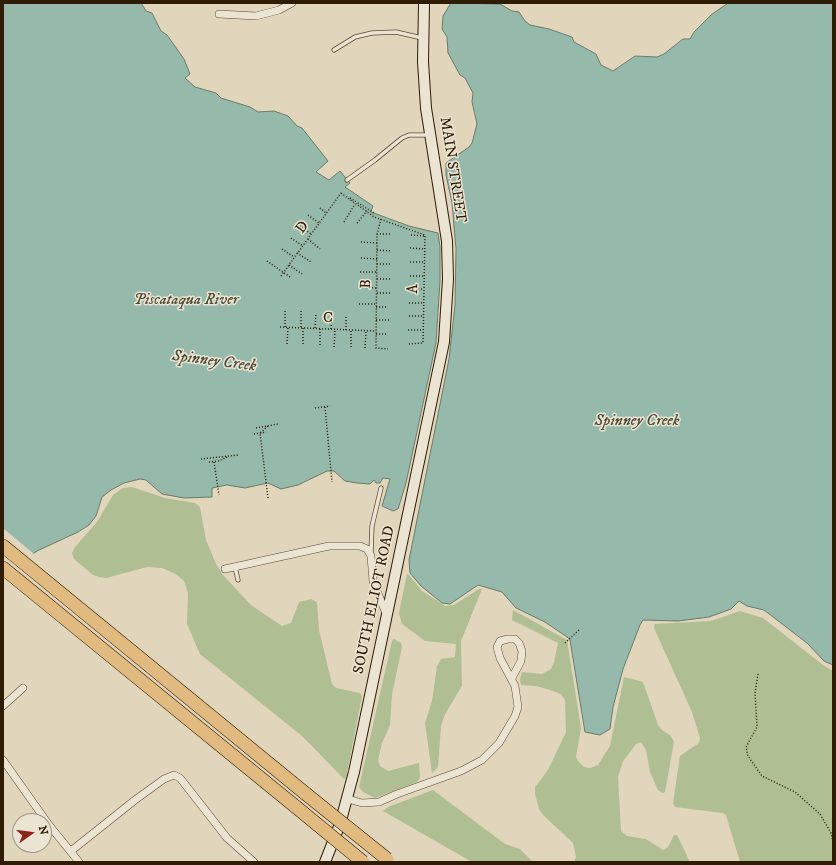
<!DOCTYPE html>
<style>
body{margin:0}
#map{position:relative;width:836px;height:865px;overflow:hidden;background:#e1d5bb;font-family:"IM FELL DW Pica",serif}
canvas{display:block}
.frame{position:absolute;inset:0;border:4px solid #2e1c04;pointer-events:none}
.north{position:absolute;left:12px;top:813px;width:40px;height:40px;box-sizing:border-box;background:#ece4d3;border:1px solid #a09480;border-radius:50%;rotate:76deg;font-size:11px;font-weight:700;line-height:16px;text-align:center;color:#2e1c04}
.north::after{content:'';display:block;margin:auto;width:14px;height:18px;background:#8f2418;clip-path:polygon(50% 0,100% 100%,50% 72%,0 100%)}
</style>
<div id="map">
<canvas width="836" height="865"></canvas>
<div class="frame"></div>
<div class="north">N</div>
</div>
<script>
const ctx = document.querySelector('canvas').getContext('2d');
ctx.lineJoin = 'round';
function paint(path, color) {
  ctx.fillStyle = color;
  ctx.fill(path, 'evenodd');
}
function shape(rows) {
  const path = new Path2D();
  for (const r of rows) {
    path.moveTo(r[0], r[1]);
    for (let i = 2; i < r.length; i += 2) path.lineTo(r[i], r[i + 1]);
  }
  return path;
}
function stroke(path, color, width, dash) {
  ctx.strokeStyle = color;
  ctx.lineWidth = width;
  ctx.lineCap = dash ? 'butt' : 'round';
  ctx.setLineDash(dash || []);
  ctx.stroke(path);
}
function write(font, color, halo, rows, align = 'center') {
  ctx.font = font + ' "IM FELL DW Pica",serif';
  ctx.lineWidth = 3;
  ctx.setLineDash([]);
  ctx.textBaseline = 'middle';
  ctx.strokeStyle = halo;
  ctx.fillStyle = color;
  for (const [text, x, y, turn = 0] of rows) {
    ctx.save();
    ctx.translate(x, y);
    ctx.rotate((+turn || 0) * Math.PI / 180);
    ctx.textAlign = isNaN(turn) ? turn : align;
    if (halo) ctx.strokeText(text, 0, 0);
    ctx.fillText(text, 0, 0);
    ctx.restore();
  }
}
const green = shape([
 [132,487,165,498,195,503,200,507,206,540,216,564,223,575,251,605,282,626,291,623,299,602,311,599,317,602,319,630,332,684,336,688,360,693,362,696,346,778,344,779,302,736,200,654,187,624,188,593,184,581,176,574,162,568,147,567,106,578,99,577,93,575,74,559,72,553,75,547,97,522,113,495,123,488],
 [407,574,408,574,422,591,445,606,454,605,479,589,482,589,461,641,462,686,445,714,441,726,438,767,432,773,425,723,432,701,437,666,441,659,455,657,456,644,425,641,402,624,399,613],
 [513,610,567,640,581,728,576,757,578,761,584,767,590,768,598,765,610,746,624,677,643,682,658,725,662,730,671,736,674,742,665,792,663,793,658,790,650,772,646,750,641,742,636,744,623,761,618,777,621,831,627,836,646,839,663,850,668,847,674,835,677,835,690,862,574,862,576,857,573,843,544,816,539,809,535,794,535,787,548,770,566,732,565,700,561,694,550,690,536,686,521,685,520,680,522,672,542,674,551,669,554,662,558,643,512,620],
 [740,611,763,618,823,665,833,671,833,862,740,862,726,815,723,813,675,807,673,803,680,756,699,743,700,738,692,712,654,628,655,624,711,621],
 [394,639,401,643,402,647,392,694,390,725,382,743,378,760,380,766,388,771,419,763,420,778,417,782,375,798,363,792,359,787,392,641],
 [433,790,505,844,520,849,533,862,472,862,383,811,388,807]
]);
const water = shape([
 [3,3,141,3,146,11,152,13,161,31,167,35,184,59,190,74,185,78,195,87,216,93,221,98,250,107,258,112,274,111,288,116,297,126,302,128,328,161,316,172,329,180,340,171,350,183,345,187,373,206,371,212,409,226,438,233,440,247,440,281,436,343,406,483,398,509,393,511,382,506,390,479,383,478,380,483,376,483,374,480,370,484,357,483,345,481,334,471,327,471,298,485,281,489,268,483,245,488,227,485,212,488,212,497,184,498,162,494,146,480,140,479,124,483,111,490,102,497,96,516,89,525,78,532,37,551,24,560,3,582,3,3],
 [451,3,500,4,512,11,519,12,525,21,530,25,549,29,572,37,574,42,596,54,601,65,613,71,635,56,657,57,664,54,683,39,690,39,694,32,711,15,728,3,833,3,833,665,824,661,807,643,764,610,747,606,739,601,731,609,709,617,678,621,643,620,640,625,623,669,613,707,610,729,600,735,585,732,570,640,567,637,545,622,516,608,502,592,478,585,450,604,442,603,421,586,410,573,409,560,449,359,455,305,456,249,452,203,446,175,446,163,469,147,472,143,477,124,472,102,473,93,465,78,460,75,448,53,447,37,442,29,443,16,451,3]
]);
const pier = shape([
 [3,528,35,555,13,573,4,584]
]);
const path = shape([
 [341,193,374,217,425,235,423,343,408,344],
 [350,198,374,213],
 [320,208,326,213],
 [308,215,319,223],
 [381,219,377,234,376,348,388,349],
 [344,222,355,204],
 [357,223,367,211],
 [300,226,311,234],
 [377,234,392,234],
 [411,235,425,236],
 [291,238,303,246],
 [308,239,320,249],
 [361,242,377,243],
 [410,248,425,249],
 [282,249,294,257],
 [377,250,392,251],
 [297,253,311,262],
 [361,258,377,259],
 [267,261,290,277],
 [410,262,425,262],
 [377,264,391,264],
 [289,265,302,274],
 [360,272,377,272],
 [281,276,341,193],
 [410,276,424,276],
 [377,279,392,279],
 [360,287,376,288],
 [409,289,424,289],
 [377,293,391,293],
 [409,303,424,303],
 [359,304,376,304],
 [376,307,388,307],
 [409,316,424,316],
 [376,320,389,320],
 [280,327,376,331],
 [285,327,285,309],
 [301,327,301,311],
 [315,328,316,314],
 [331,329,332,314],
 [346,330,346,316],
 [408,330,423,330],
 [376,334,388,334],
 [287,344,288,327],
 [303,344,303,328],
 [320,345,320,329],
 [334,347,335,330],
 [351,347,351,330],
 [365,348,366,331],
 [325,407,332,482],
 [315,408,330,406],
 [256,428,278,424],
 [254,434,266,432],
 [201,459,238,455],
 [209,462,219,461,227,457],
 [214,462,219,495],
 [268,498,260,433,268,426],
 [565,643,580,629],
 [758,674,755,693,757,727,746,747,748,756,762,776,795,792,820,814,831,833,833,842]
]);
const service = shape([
 [334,50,355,37,372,33,396,32,422,38],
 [347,180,375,160,402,138,409,135,429,135],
 [371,552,372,526,381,488],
 [235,567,238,580]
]);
const minor = shape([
 [219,14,256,16,279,10,292,3],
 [225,569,329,546,360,546,367,549,371,556,373,581,387,616],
 [3,706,23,688],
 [3,760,49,825,79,862],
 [348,799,362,803,379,802,397,794,461,771,482,760,499,743,515,716,518,707,515,686,500,658,497,647,500,641,508,639,515,639,519,643,522,651,521,661,512,678],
 [71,851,135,800,164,779,174,775,180,778,227,838,254,862]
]);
const secondary = shape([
 [325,862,340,824,354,772,444,342,448,279,447,241,426,108,423,62,424,3]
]);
const motorway = shape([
 [3,546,306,794],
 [3,568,296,807]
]);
const motorwayBridge = shape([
 [306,794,387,859],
 [296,807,363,862]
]);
const streetNames = [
 ["MAIN STREET",452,170,81],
 ["D",303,228,-54],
 ["B",367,284,-89],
 ["A",414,289,-89],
 ["C",328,319,3],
 ["SOUTH ELIOT ROAD",375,600,-78]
];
const waterNames = [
 ["Piscataqua River",186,301],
 ["Spinney Creek",214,362,7],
 ["Spinney Creek",637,422]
];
paint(green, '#afbe93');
paint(water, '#95b9ab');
stroke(water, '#6c7a68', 1);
paint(pier, '#e1d5bb');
stroke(service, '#5b4a32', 5);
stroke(minor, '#5b4a32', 8);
stroke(secondary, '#2e1c04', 12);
stroke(motorway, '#2e1c04', 14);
stroke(path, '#2e1c04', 1.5, [1, 2]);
stroke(service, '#ece4d3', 3.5);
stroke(minor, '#ece4d3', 7);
stroke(secondary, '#ece4d3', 10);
stroke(motorway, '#e0ba7e', 13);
stroke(motorwayBridge, '#2e1c04', 14, []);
stroke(motorwayBridge, '#e0ba7e', 13);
write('15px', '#2e1c04', '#ece4d3', streetNames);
write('italic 16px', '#4d4b36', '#ece4d3', waterNames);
</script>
